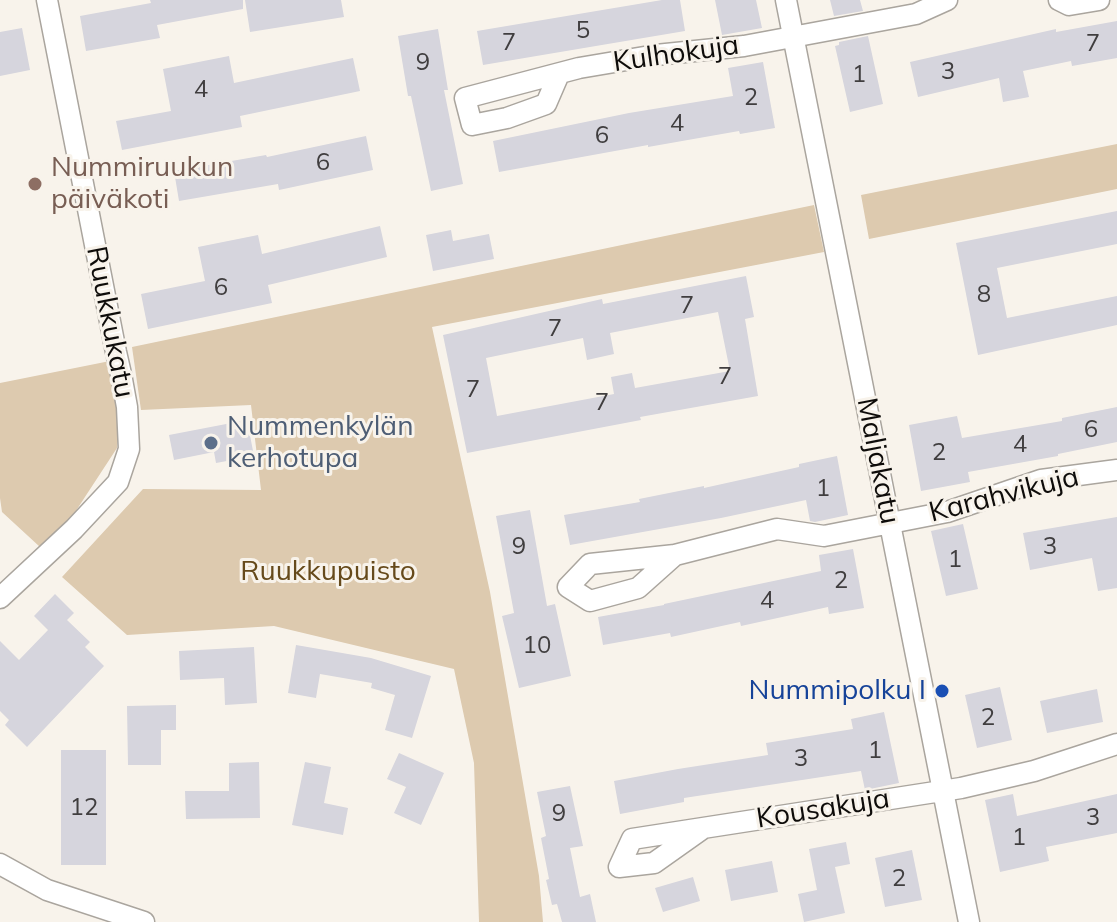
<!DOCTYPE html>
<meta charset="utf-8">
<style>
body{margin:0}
canvas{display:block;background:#f8f3eb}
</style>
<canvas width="1117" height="922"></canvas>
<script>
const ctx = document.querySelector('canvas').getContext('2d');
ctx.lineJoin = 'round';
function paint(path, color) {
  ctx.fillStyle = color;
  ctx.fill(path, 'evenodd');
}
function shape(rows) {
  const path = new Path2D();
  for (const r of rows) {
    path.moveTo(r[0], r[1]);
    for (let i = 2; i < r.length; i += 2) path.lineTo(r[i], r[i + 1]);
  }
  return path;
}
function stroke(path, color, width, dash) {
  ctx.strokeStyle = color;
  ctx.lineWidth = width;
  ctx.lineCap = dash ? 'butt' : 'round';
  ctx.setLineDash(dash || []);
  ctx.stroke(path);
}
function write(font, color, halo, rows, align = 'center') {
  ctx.font = font + ' Mulish,sans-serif';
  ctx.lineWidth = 6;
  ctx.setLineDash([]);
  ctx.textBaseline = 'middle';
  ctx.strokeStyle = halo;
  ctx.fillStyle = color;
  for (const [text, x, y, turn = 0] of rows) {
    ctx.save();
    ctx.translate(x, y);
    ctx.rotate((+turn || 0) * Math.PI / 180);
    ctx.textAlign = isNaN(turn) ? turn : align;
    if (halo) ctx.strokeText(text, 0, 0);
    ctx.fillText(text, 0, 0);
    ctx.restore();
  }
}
const green = shape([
 [1117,144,1117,189,869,239,861,195],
 [814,205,824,252,432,327,490,592,539,876,543,922,479,922,474,763,454,669,274,626,127,635,62,577,143,489,261,490,251,405,141,410,132,347],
 [110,361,121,410,117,448,66,526,40,547,2,512,0,498,0,383]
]);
const building = shape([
 [150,0,243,0,243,9,157,25,160,38,86,51,80,16,151,3],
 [245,0,341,0,344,17,250,32],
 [662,0,680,0,685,31,483,65,477,31],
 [715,0,756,0,762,28,722,35],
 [830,0,860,0,863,11,834,16],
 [1117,21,1117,58,1072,66,1071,61,1023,71,1029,97,1003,102,999,78,918,97,910,62,1056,29,1056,32],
 [22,28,30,70,0,76,0,32],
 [438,29,448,90,444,90,463,184,431,191,411,96,408,96,398,36],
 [868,36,883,104,850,112,835,46,839,45,839,42],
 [229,56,234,83,353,58,360,91,240,116,242,127,122,150,116,121,171,111,163,69],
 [763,62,775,128,740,134,739,131,648,147,648,145,499,172,493,141,629,113,733,96,728,68],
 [366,136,373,170,279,190,278,184,179,201,174,171,266,155,267,157],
 [1117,211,1117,244,997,268,1007,318,1117,296,1117,325,978,355,956,243],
 [380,226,387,257,268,285,272,303,148,329,141,294,205,281,198,247,258,235,262,254],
 [451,230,453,241,489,234,494,259,433,271,426,235],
 [746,276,754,317,745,319,758,396,640,417,641,420,467,453,443,335,602,299,603,304],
 [718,312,730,371,635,388,632,373,611,377,614,394,497,416,486,358,583,338,587,360,614,354,610,333],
 [1117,407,1117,442,1058,454,1058,456,968,472,970,482,921,491,909,425,957,416,962,438,1062,421,1062,418],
 [247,420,254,456,216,463,214,452,174,460,169,435],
 [837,456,848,515,815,522,810,521,806,500,721,518,570,545,564,515,640,502,639,499,704,486,704,488,799,467,799,464],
 [530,510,547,606,555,604,571,676,519,688,502,616,514,613,496,516],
 [1117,517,1117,588,1098,591,1092,558,1030,570,1023,533],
 [963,524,978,589,946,596,931,531],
 [853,549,864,608,829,614,828,607,741,626,740,622,671,637,670,633,603,645,598,617,664,605,664,604,821,571,819,555],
 [55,594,74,613,67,620,90,642,85,647,104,666,27,747,5,725,9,720,0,711,0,641,19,660,48,630,34,616],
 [296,645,371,658,431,676,412,738,385,730,395,695,371,688,372,683,320,674,316,698,288,693],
 [254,647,257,703,225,705,224,678,180,680,179,651],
 [1000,687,1012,740,977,748,965,695],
 [1097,689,1103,722,1047,733,1040,701],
 [176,705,176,730,161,730,161,765,128,765,127,706],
 [884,712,899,783,865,790,861,771,684,798,684,802,620,814,614,781,678,769,768,755,766,743,853,729,851,719],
 [61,750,106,750,106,865,61,865],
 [399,753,444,773,421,825,394,813,406,787,387,779],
 [259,762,260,818,186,819,185,791,229,791,229,763],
 [305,762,331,767,324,803,348,808,343,835,292,825],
 [570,786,583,846,570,848,580,897,590,894,596,922,562,922,557,904,552,905,546,880,549,879,541,838,546,836,537,792],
 [1013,794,1017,816,1117,794,1117,833,1046,847,1049,861,1000,872,985,800],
 [846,842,850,864,835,867,845,913,804,922,798,894,817,890,809,849],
 [912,850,922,900,885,907,875,858],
 [772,861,778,892,731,901,725,870],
 [693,877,700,901,663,912,655,888]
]);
const minor = shape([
 [786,0,969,922],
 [1059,0,1069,5,1099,0],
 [559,74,546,104,507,118,472,125,465,98,579,68,656,55,744,46,916,14,947,0],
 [675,555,638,588,590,601,568,587,590,564,675,555,777,529,824,536,947,512,1041,480,1117,470],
 [0,598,74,529,118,482,129,449,127,407,121,374,116,352,47,0],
 [702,829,654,863,619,867,632,839,961,788,1034,771,1117,744],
 [0,864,47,890,144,922]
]);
const markers = [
 [35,184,8,"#8d6e63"],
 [211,443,8,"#5c6f8a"],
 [942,691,8,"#1a4fb4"]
];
const numberNames = [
 ["5",583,31],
 ["7",509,43],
 ["7",1093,44],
 ["9",423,63],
 ["3",948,72],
 ["1",859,75],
 ["4",201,90],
 ["2",751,98],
 ["4",677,124],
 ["6",602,136],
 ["6",323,163],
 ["6",221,288],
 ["8",984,295],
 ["7",687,306],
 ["7",555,329],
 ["7",725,377],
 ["7",473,390],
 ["7",602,403],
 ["6",1091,430],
 ["4",1020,445],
 ["2",939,453],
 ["1",823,489],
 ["9",519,547],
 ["3",1050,547],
 ["1",955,560],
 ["2",841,581],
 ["4",767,601],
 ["10",537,646],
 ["2",988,718],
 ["1",875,751],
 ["3",801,759],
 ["12",84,808],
 ["9",559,814],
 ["3",1093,818],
 ["1",1019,838],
 ["2",899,879]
];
const streetNames = [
 ["Kulhokuja",676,54,-8],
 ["Ruukkukatu",110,322,79],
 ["Maljakatu",878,461,79],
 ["Karahvikuja",1004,495,-14],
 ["Kousakuja",823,809,-9]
];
const educationNames = [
 ["Nummiruukun",51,168],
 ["päiväkoti",51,200]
];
const serviceNames = [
 ["Nummenkylän",227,427],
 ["kerhotupa",227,459]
];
const parkNames = [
 ["Ruukkupuisto",328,572]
];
const transitNames = [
 ["Nummipolku I",926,691]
];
paint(green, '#ddcaaf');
paint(building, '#d6d5dd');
stroke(minor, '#aaa59e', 23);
stroke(minor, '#fff', 20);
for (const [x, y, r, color] of markers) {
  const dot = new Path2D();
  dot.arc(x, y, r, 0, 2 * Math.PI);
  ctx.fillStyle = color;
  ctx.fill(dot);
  stroke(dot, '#f8f3eb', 3);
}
write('24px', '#403e3f', null, numberNames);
write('28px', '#0e0c0a', '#f8f3eb', streetNames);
write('28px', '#785e54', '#f8f3eb', educationNames, 'left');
write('28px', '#4e5e75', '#f8f3eb', serviceNames, 'left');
write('28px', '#664a1b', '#f8f3eb', parkNames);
write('28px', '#164399', '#f8f3eb', transitNames, 'right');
</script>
